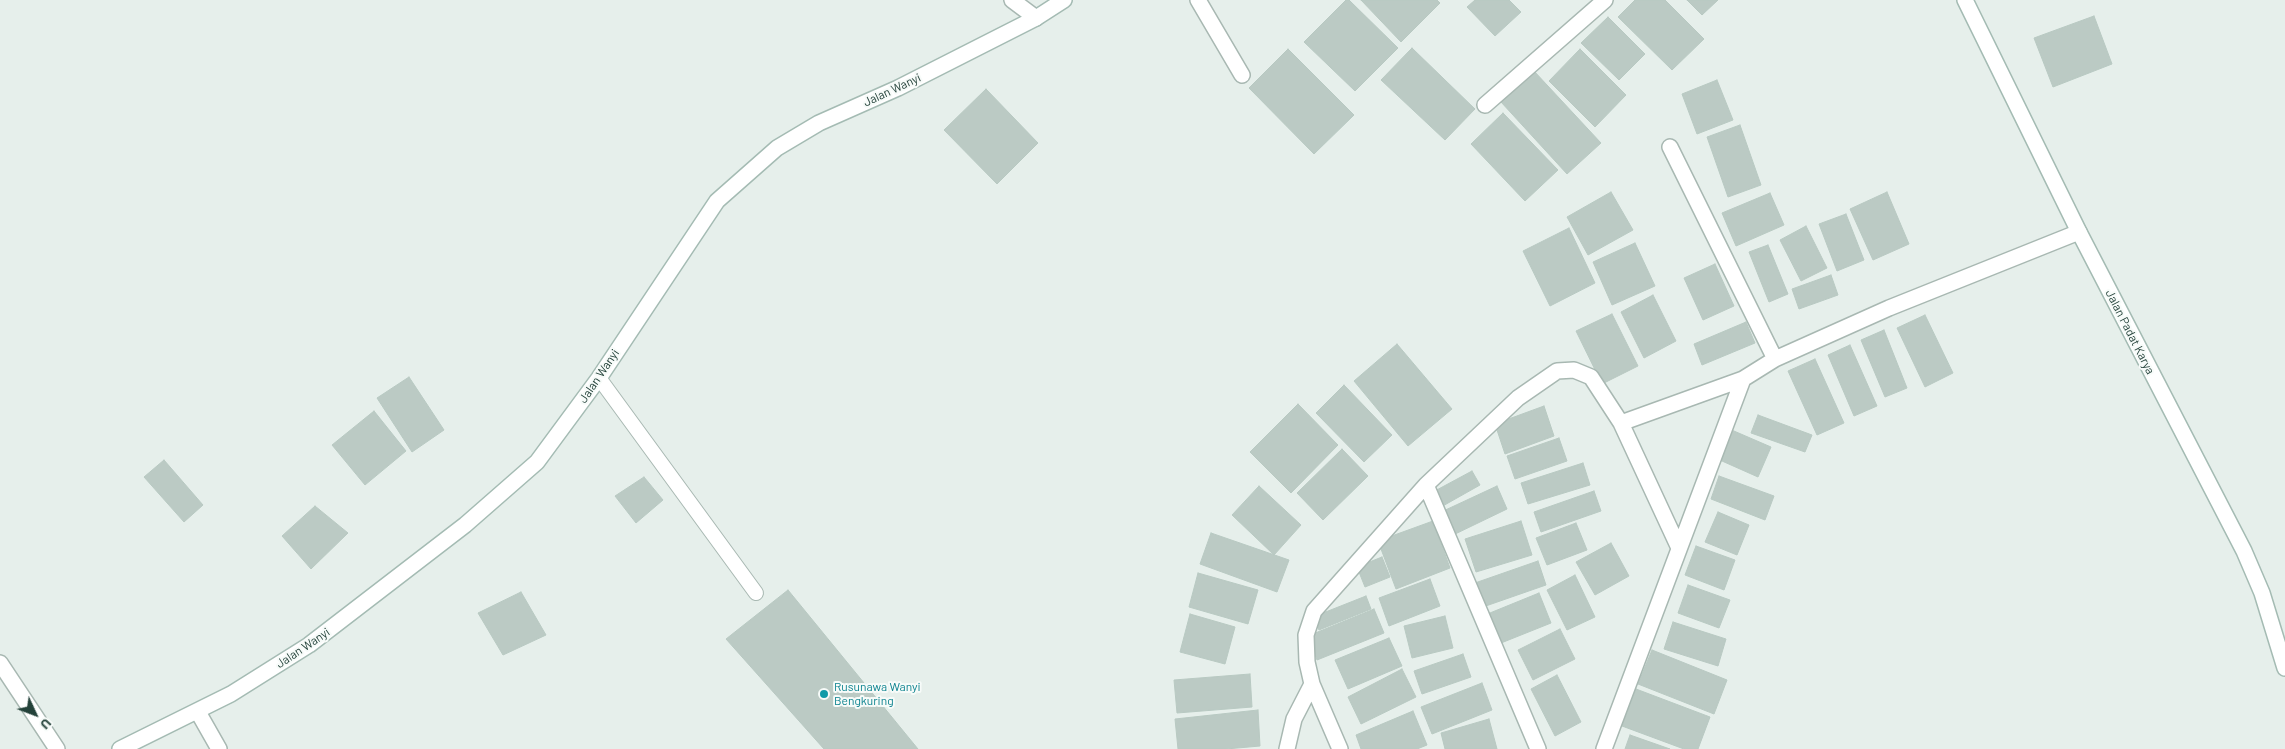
<!DOCTYPE html>
<style>
body{margin:0}
#map{position:relative;width:2285px;height:749px;overflow:hidden;background:#e6efeb;font-family:Barlow,sans-serif}
canvas{display:block}
.north{position:absolute;left:10px;top:689px;width:50px;height:50px;-webkit-text-stroke:4px #f7fbf9;paint-order:stroke;rotate:133deg;font-size:14px;font-weight:700;line-height:20px;text-align:center;color:#24423a}
.north::after{content:'';display:block;margin:auto;width:18px;height:22px;background:#24423a;clip-path:polygon(50% 0,100% 100%,50% 72%,0 100%)}
</style>
<div id="map">
<canvas width="2285" height="749"></canvas>
<div class="north">U</div>
</div>
<script>
const ctx = document.querySelector('canvas').getContext('2d');
ctx.lineJoin = 'round';
function paint(path, color) {
  ctx.fillStyle = color;
  ctx.fill(path, 'evenodd');
}
function shape(rows) {
  const path = new Path2D();
  for (const r of rows) {
    path.moveTo(r[0], r[1]);
    for (let i = 2; i < r.length; i += 2) path.lineTo(r[i], r[i + 1]);
  }
  return path;
}
function stroke(path, color, width, dash) {
  ctx.strokeStyle = color;
  ctx.lineWidth = width;
  ctx.lineCap = dash ? 'butt' : 'round';
  ctx.setLineDash(dash || []);
  ctx.stroke(path);
}
function write(font, color, halo, rows, align = 'center') {
  ctx.font = font + ' Barlow,sans-serif';
  ctx.lineWidth = 4;
  ctx.setLineDash([]);
  ctx.textBaseline = 'middle';
  ctx.strokeStyle = halo;
  ctx.fillStyle = color;
  for (const [text, x, y, turn = 0] of rows) {
    ctx.save();
    ctx.translate(x, y);
    ctx.rotate((+turn || 0) * Math.PI / 180);
    ctx.textAlign = isNaN(turn) ? turn : align;
    if (halo) ctx.strokeText(text, 0, 0);
    ctx.fillText(text, 0, 0);
    ctx.restore();
  }
}
const building = shape([
 [1346,0,1349,0,1398,48,1355,91,1304,42,1346,0],
 [1361,0,1437,0,1440,3,1401,42,1361,0],
 [1475,0,1509,0,1521,12,1495,36,1467,7,1475,0],
 [1635,0,1665,0,1704,39,1672,70,1618,17,1635,0],
 [1687,0,1718,0,1702,15,1687,0],
 [2094,16,2112,64,2053,87,2034,38,2094,16],
 [1608,17,1645,54,1619,80,1581,43,1608,17],
 [1412,48,1475,109,1445,140,1381,80,1412,48],
 [1288,49,1354,115,1314,154,1249,88,1288,49],
 [1580,49,1626,95,1595,127,1549,81,1580,49],
 [1534,71,1601,143,1567,174,1501,102,1534,71],
 [1717,80,1733,120,1697,134,1682,94,1717,80],
 [986,89,1038,143,997,184,944,130,986,89],
 [1503,113,1558,170,1525,201,1471,144,1503,113],
 [1740,125,1761,185,1728,197,1707,137,1740,125],
 [1611,192,1633,230,1588,255,1567,217,1611,192],
 [1887,192,1909,244,1873,260,1850,209,1887,192],
 [1770,193,1784,225,1736,246,1722,213,1770,193],
 [1846,214,1864,260,1837,271,1819,224,1846,214],
 [1806,226,1827,268,1801,281,1780,240,1806,226],
 [1569,228,1595,283,1550,306,1523,251,1569,228],
 [1635,243,1655,286,1612,305,1593,262,1635,243],
 [1768,245,1788,294,1769,302,1749,252,1768,245],
 [1715,264,1734,306,1703,320,1684,278,1715,264],
 [1831,275,1838,295,1799,309,1792,289,1831,275],
 [1653,295,1676,341,1644,358,1621,312,1653,295],
 [1612,314,1638,366,1602,384,1576,331,1612,314],
 [1925,315,1953,373,1925,387,1897,328,1925,315],
 [1746,322,1755,343,1702,365,1694,344,1746,322],
 [1884,330,1907,388,1885,397,1861,340,1884,330],
 [1397,344,1452,409,1408,446,1354,381,1397,344],
 [1850,345,1877,406,1854,416,1828,355,1850,345],
 [1815,359,1844,423,1817,435,1788,371,1815,359],
 [409,377,444,430,412,452,377,398,409,377],
 [1344,385,1392,435,1364,462,1316,413,1344,385],
 [1298,404,1338,445,1291,493,1250,452,1298,404],
 [1544,406,1554,436,1505,454,1495,424,1544,406],
 [374,411,406,451,365,485,332,445,374,411],
 [1758,415,1812,435,1805,452,1751,433,1758,415],
 [1727,428,1771,447,1758,477,1713,457,1727,428],
 [1559,438,1567,461,1515,479,1507,456,1559,438],
 [1342,449,1368,476,1323,520,1297,493,1342,449],
 [164,460,203,505,184,522,144,477,164,460],
 [1583,463,1590,485,1528,504,1521,483,1583,463],
 [1472,471,1480,485,1441,507,1433,492,1472,471],
 [1719,476,1774,496,1765,520,1711,499,1719,476],
 [644,477,663,500,636,523,615,496,644,477],
 [1259,486,1301,525,1274,555,1232,515,1259,486],
 [1497,486,1507,509,1451,536,1439,513,1497,486],
 [1594,491,1601,511,1541,532,1534,512,1594,491],
 [315,506,348,533,311,569,282,536,315,506],
 [1718,512,1749,525,1737,555,1705,542,1718,512],
 [1433,521,1450,568,1396,589,1378,541,1433,521],
 [1521,521,1532,555,1476,572,1465,539,1521,521],
 [1576,523,1587,550,1547,565,1536,538,1576,523],
 [1211,533,1289,560,1277,592,1200,564,1211,533],
 [1611,543,1629,576,1595,595,1576,562,1611,543],
 [1696,546,1735,560,1724,590,1685,575,1696,546],
 [1382,557,1390,577,1365,587,1357,567,1382,557],
 [1538,561,1546,585,1480,608,1472,584,1538,561],
 [1198,573,1258,590,1248,624,1189,607,1198,573],
 [1575,575,1595,617,1567,630,1547,590,1575,575],
 [1430,579,1440,606,1389,626,1379,598,1430,579],
 [1688,585,1730,600,1719,628,1678,613,1688,585],
 [788,590,918,749,824,749,726,639,788,590],
 [521,592,546,635,503,655,478,613,521,592],
 [1539,593,1551,623,1496,645,1485,615,1539,593],
 [1366,596,1371,609,1319,630,1313,617,1366,596],
 [1374,609,1384,633,1317,660,1308,636,1374,609],
 [1190,614,1235,627,1225,664,1180,652,1190,614],
 [1445,616,1453,648,1412,658,1404,626,1445,616],
 [1673,622,1726,639,1718,666,1664,649,1673,622],
 [1560,629,1575,659,1533,680,1518,650,1560,629],
 [1389,638,1402,666,1348,689,1335,660,1389,638],
 [1652,650,1727,680,1714,714,1638,684,1652,650],
 [1463,654,1471,677,1422,694,1414,671,1463,654],
 [1402,669,1416,697,1361,724,1348,697,1402,669],
 [1250,674,1252,707,1177,713,1174,680,1250,674],
 [1557,675,1581,722,1555,736,1531,689,1557,675],
 [1482,683,1492,710,1432,734,1421,707,1482,683],
 [1636,689,1710,717,1698,749,1684,749,1622,726,1636,689],
 [1258,710,1260,746,1226,749,1178,749,1175,719,1258,710],
 [1413,711,1427,745,1417,749,1361,749,1356,735,1413,711],
 [1489,719,1497,749,1445,749,1441,733,1489,719],
 [1630,735,1670,749,1625,749,1630,735]
]);
const lane = shape([
 [599,378,756,593]
]);
const street = shape([
 [1012,0,1036,18],
 [1198,0,1242,75],
 [1485,105,1605,0],
 [1670,147,1775,359],
 [1621,423,1679,548],
 [1426,485,1538,749],
 [0,663,57,749],
 [198,712,219,749],
 [1287,749,1294,719,1312,684],
 [1340,749,1312,684,1307,662,1306,635,1314,611,1426,485,1518,398,1557,371,1574,370,1591,377,1621,423,1743,379],
 [1604,749,1743,379,1775,359,1889,308,2079,232]
]);
const secondary = shape([
 [1965,0,2079,232,2244,551,2262,593,2285,668],
 [120,749,231,694,309,645,465,525,537,462,599,378,717,201,777,148,819,123,898,88,1036,18,1064,0]
]);
const markers = [
 [824,694,5,"#0f9aa8"]
];
const streetNames = [
 ["Jalan Wanyi",892,90,-25],
 ["Jalan Padat Karya",2130,332,63],
 ["Jalan Wanyi",599,376,-56],
 ["Jalan Wanyi",303,648,-34]
];
const cultureNames = [
 ["Rusunawa Wanyi",834,687],
 ["Bengkuring",834,701]
];
paint(building, '#bbcac4');
stroke(building, '#b8c9c2', 1);
stroke(lane, '#a8b8b2', 16);
stroke(street, '#a8b8b2', 18);
stroke(secondary, '#a4bbb3', 18);
stroke(lane, '#fff', 14);
stroke(street, '#fff', 15);
stroke(secondary, '#fff', 15);
for (const [x, y, r, color] of markers) {
  const dot = new Path2D();
  dot.arc(x, y, r, 0, 2 * Math.PI);
  ctx.fillStyle = color;
  ctx.fill(dot);
  stroke(dot, '#f7fbf9', 2);
}
write('12px', '#24423a', '#f7fbf9', streetNames);
write('12px', '#0d838f', '#f7fbf9', cultureNames, 'left');
</script>
